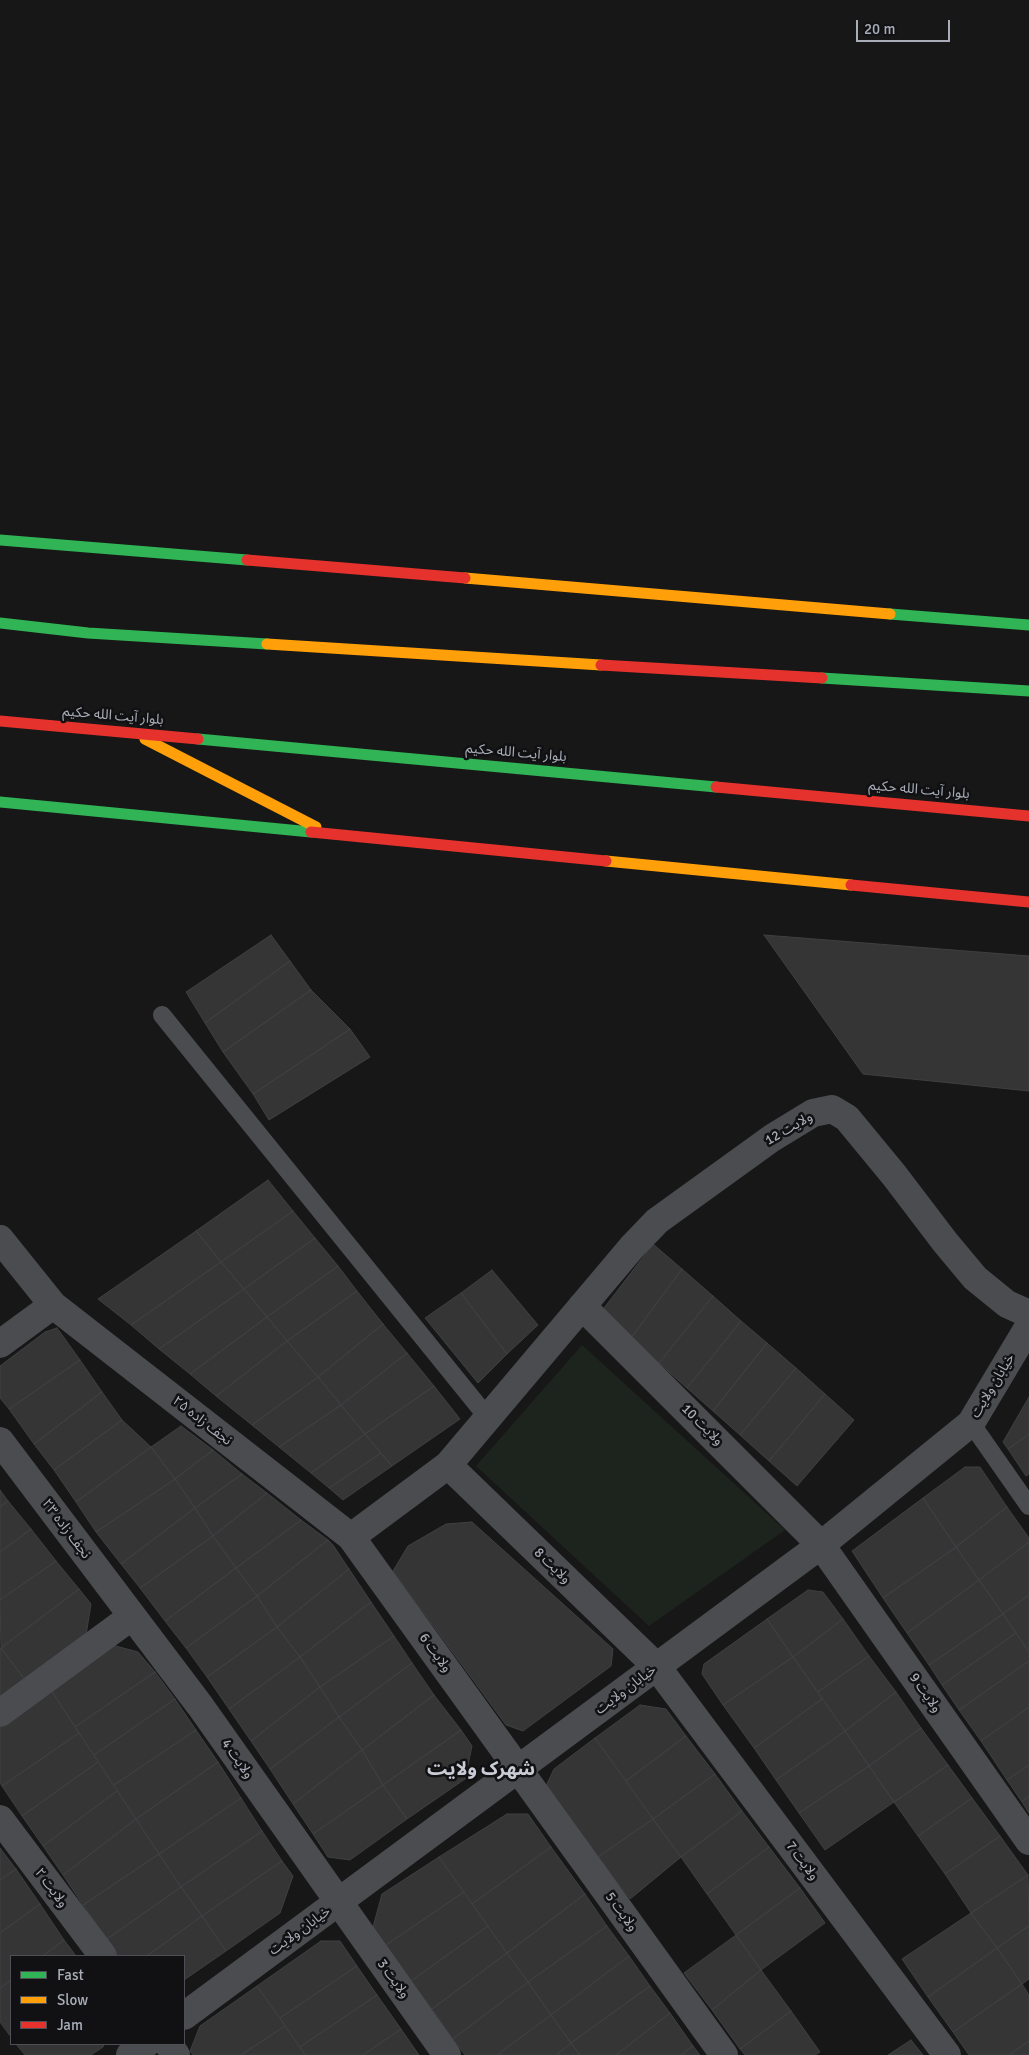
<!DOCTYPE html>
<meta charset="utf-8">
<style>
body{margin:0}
#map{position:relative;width:1029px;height:2055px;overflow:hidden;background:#171717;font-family:Signika,sans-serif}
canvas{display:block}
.legend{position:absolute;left:10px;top:1955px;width:175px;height:90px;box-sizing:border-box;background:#111113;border:1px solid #4d4f55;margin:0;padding:6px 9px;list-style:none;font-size:15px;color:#a8adb8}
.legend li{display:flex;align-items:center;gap:10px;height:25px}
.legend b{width:25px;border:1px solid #4d4f55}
.scale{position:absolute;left:856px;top:20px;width:94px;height:22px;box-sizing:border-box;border:2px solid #a8adb8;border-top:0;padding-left:6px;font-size:15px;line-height:18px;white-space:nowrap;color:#a8adb8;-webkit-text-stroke:4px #111113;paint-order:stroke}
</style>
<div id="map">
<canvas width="1029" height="2055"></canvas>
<ul class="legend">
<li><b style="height:6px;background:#30b455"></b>Fast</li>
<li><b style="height:6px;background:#ff9f0a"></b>Slow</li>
<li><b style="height:6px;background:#e5322d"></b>Jam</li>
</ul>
<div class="scale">20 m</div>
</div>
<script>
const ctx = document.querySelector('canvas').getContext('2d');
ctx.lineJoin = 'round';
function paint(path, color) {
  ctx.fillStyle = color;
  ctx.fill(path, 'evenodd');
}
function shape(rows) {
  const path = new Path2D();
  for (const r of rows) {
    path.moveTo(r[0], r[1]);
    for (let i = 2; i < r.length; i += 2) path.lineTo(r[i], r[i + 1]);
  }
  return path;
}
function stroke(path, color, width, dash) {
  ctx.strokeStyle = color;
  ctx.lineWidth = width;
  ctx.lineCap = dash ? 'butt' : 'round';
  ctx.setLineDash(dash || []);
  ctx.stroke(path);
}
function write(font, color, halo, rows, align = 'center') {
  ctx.font = font + ' Signika,"Noto Sans Arabic",sans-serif';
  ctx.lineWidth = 5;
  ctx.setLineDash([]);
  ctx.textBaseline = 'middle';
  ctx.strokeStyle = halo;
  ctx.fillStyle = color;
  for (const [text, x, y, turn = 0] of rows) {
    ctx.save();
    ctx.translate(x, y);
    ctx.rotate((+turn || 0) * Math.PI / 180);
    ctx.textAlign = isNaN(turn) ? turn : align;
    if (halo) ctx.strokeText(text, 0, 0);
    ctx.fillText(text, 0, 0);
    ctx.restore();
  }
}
const green = shape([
 [582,1345,785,1530,649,1626,476,1466]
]);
const building = shape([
 [271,935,290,961,205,1023,186,992,271,935],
 [764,935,1029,956,1029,1091,863,1074,764,935],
 [290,961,311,990,223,1052,205,1023,290,961],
 [311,990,350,1029,253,1094,223,1052,311,990],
 [350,1029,370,1057,269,1120,253,1094,350,1029],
 [268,1180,293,1211,221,1262,196,1231,268,1180],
 [293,1211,315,1238,244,1289,221,1262,293,1211],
 [196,1231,221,1262,131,1325,98,1299,196,1231],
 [315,1238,338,1266,267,1317,244,1289,315,1238],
 [653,1244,682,1269,631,1338,601,1312,653,1244],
 [221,1262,244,1289,159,1349,131,1325,221,1262],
 [338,1266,357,1291,287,1341,267,1317,338,1266],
 [682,1269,713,1296,659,1363,631,1338,682,1269],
 [492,1270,538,1325,507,1354,461,1293,492,1270],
 [244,1289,267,1317,190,1374,159,1349,244,1289],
 [357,1291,383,1324,318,1377,287,1341,357,1291],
 [461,1293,507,1354,478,1383,425,1318,461,1293],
 [713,1296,741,1321,687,1388,659,1363,713,1296],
 [267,1317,287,1341,216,1396,190,1374,267,1317],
 [741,1321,767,1343,713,1411,687,1388,741,1321],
 [383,1324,407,1353,341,1405,318,1377,383,1324],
 [57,1328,80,1360,9,1409,0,1398,0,1366,45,1332,57,1328],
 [287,1341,318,1377,252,1425,216,1396,287,1341],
 [767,1343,796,1368,740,1435,713,1411,767,1343],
 [407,1353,434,1386,365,1434,341,1405,407,1353],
 [80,1360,102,1392,34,1444,9,1409,80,1360],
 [796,1368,825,1394,769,1461,740,1435,796,1368],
 [318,1377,341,1405,279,1447,252,1425,318,1377],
 [434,1386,460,1419,392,1466,365,1434,434,1386],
 [102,1392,122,1420,54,1470,34,1444,102,1392],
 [825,1394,854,1420,797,1486,769,1461,825,1394],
 [1029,1397,1029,1434,1008,1449,1003,1442,1029,1397],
 [341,1405,365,1434,311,1473,279,1447,341,1405],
 [122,1420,151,1447,76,1502,54,1470,122,1420],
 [181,1426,213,1450,175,1479,151,1447,181,1426],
 [365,1434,381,1453,329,1488,311,1473,365,1434],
 [1029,1434,1029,1474,1026,1476,1008,1449,1029,1434],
 [151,1447,175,1479,96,1532,76,1502,151,1447],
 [213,1450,242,1474,195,1508,175,1479,213,1450],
 [381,1453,392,1466,343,1500,329,1488,381,1453],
 [965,1467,980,1467,1007,1507,956,1547,923,1498,965,1467],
 [242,1474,267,1493,213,1536,195,1508,242,1474],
 [175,1479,195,1508,121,1564,96,1532,175,1479],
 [0,1490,8,1501,0,1507,0,1490],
 [267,1493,301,1520,236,1568,213,1536,267,1493],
 [923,1498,956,1547,883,1598,852,1551,923,1498],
 [8,1501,31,1529,0,1552,0,1507,8,1501],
 [1007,1507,1029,1538,1029,1542,979,1580,956,1547,1007,1507],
 [195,1508,213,1536,140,1588,121,1564,195,1508],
 [301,1520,328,1540,257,1596,236,1568,301,1520],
 [472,1522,613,1649,611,1666,523,1731,506,1725,393,1571,408,1546,446,1524,472,1522],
 [31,1529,56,1561,0,1600,0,1552,31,1529],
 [213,1536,236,1568,165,1621,140,1588,213,1536],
 [328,1540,333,1545,349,1569,277,1627,257,1596,328,1540],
 [1029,1542,1029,1595,1003,1614,979,1580,1029,1542],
 [956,1547,979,1580,907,1633,883,1598,956,1547],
 [56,1561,79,1589,1,1648,0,1600,56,1561],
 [236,1568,257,1596,186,1648,165,1621,236,1568],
 [349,1569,371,1602,300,1657,277,1627,349,1569],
 [979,1580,1003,1614,929,1665,907,1633,979,1580],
 [79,1589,91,1604,86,1635,26,1681,1,1648,79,1589],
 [808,1590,823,1592,843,1619,793,1657,767,1619,808,1590],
 [1029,1595,1029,1652,1003,1614,1029,1595],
 [257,1596,277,1627,207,1677,186,1648,257,1596],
 [371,1602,394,1636,320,1687,300,1657,371,1602],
 [1003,1614,1016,1633,942,1685,929,1665,1003,1614],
 [767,1619,793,1657,723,1705,702,1674,704,1664,767,1619],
 [843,1619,869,1656,818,1692,793,1657,843,1619],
 [277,1627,300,1657,229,1709,207,1677,277,1627],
 [1016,1633,1029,1652,1029,1661,959,1710,942,1685,1016,1633],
 [394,1636,412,1663,339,1717,320,1687,394,1636],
 [112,1645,138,1652,155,1672,75,1727,51,1690,112,1645],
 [1,1648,26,1681,0,1701,0,1649,1,1648],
 [869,1656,896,1692,845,1731,818,1692,869,1656],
 [300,1657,320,1687,251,1741,229,1709,300,1657],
 [793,1657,822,1699,754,1748,723,1705,793,1657],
 [1029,1661,1029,1707,981,1741,959,1710,1029,1661],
 [412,1663,434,1695,362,1750,339,1717,412,1663],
 [155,1672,175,1699,94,1755,75,1727,155,1672],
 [320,1687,339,1717,270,1769,251,1741,320,1687],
 [51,1690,79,1733,2,1786,0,1783,0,1728,51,1690],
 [896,1692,921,1728,869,1766,845,1731,896,1692],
 [434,1695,461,1730,383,1785,362,1750,434,1695],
 [175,1699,196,1730,114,1785,94,1755,175,1699],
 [822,1699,845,1731,776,1780,754,1748,822,1699],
 [640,1705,666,1709,686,1736,626,1781,595,1738,640,1705],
 [1029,1707,1029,1765,1007,1780,981,1741,1029,1707],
 [339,1717,362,1750,293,1804,270,1769,339,1717],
 [921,1728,948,1765,894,1802,869,1766,921,1728],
 [196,1730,218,1762,136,1819,114,1785,196,1730],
 [461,1730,472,1746,465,1779,407,1819,383,1785,461,1730],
 [845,1731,869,1766,799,1813,776,1780,845,1731],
 [79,1733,98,1762,22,1816,2,1786,79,1733],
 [686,1736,715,1774,653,1819,626,1781,686,1736],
 [595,1738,653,1819,598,1857,546,1786,554,1769,595,1738],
 [362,1750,383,1785,313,1834,293,1804,362,1750],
 [98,1762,117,1791,43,1846,22,1816,98,1762],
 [218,1762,241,1798,159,1854,136,1819,218,1762],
 [948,1765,972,1798,918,1836,894,1802,948,1765],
 [1029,1765,1029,1796,1022,1802,1007,1780,1029,1765],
 [869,1766,894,1802,825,1850,799,1813,869,1766],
 [715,1774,742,1811,681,1857,653,1819,715,1774],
 [383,1785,407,1819,350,1860,328,1857,313,1834,383,1785],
 [117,1791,136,1819,63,1875,43,1846,117,1791],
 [1029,1796,1029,1813,1022,1802,1029,1796],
 [241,1798,262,1831,181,1887,159,1854,241,1798],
 [972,1798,1000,1836,945,1874,918,1836,972,1798],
 [742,1811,769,1847,707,1894,681,1857,742,1811],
 [507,1814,528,1814,551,1847,472,1904,439,1857,507,1814],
 [136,1819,159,1854,83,1905,63,1875,136,1819],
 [653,1819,681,1857,630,1899,598,1857,653,1819],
 [262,1831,282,1861,202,1916,181,1887,262,1831],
 [1000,1836,1028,1875,971,1913,945,1874,1000,1836],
 [551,1847,585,1894,507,1953,472,1904,551,1847],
 [769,1847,800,1888,736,1935,707,1894,769,1847],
 [0,1848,16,1869,0,1880,0,1848],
 [159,1854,181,1887,107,1939,83,1905,159,1854],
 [439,1857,464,1892,386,1945,373,1927,382,1894,439,1857],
 [282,1861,293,1876,280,1913,226,1951,202,1916,282,1861],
 [16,1869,40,1904,0,1933,0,1880,16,1869],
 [1028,1875,1029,1926,997,1948,971,1913,1028,1875],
 [181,1887,202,1916,147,1956,118,1956,107,1939,181,1887],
 [800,1888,825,1923,761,1970,736,1935,800,1888],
 [464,1892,488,1926,411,1981,386,1945,464,1892],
 [585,1894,607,1926,528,1982,507,1953,585,1894],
 [40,1904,64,1940,43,1956,11,1956,11,1980,0,1988,0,1933,40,1904],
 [971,1913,997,1948,928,1997,902,1959,971,1913],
 [202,1916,226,1951,184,1980,184,1956,147,1956,202,1916],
 [488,1926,507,1953,432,2009,411,1981,488,1926],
 [607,1926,629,1956,551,2015,528,1982,607,1926],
 [1029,1926,1029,1979,1022,1984,997,1948,1029,1926],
 [736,1935,761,1970,712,2010,684,1973,736,1935],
 [64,1940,76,1956,43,1956,64,1940],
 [321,1941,340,1941,357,1966,280,2018,257,1986,321,1941],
 [997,1948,1022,1984,953,2032,928,1997,997,1948],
 [507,1953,528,1982,453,2039,432,2009,507,1953],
 [629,1956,650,1986,571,2043,551,2015,629,1956],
 [357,1966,377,1995,300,2047,280,2018,357,1966],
 [761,1970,791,2011,740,2049,712,2010,761,1970],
 [11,1980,11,2037,0,2022,0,1988,11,1980],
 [528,1982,551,2015,497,2055,465,2055,453,2039,528,1982],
 [1022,1984,1029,1995,1029,2041,1009,2055,969,2055,953,2032,1022,1984],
 [257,1986,285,2026,241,2055,193,2055,190,2051,200,2026,257,1986],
 [650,1986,670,2013,616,2055,580,2055,571,2043,650,1986],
 [377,1995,401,2029,363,2055,305,2055,300,2047,377,1995],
 [791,2011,820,2052,815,2055,745,2055,740,2049,791,2011],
 [670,2013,693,2046,681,2055,616,2055,670,2013],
 [551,2015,571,2043,556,2055,497,2055,551,2015],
 [285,2026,305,2055,241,2055,285,2026],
 [401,2029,419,2055,363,2055,401,2029],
 [911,2040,923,2055,888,2055,911,2040],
 [1029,2041,1029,2055,1009,2055,1029,2041],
 [571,2043,580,2055,556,2055,571,2043],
 [16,2044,104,2044,103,2047,91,2055,25,2055,16,2044],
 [693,2046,700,2055,681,2055,693,2046]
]);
const lane = shape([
 [162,1015,488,1418],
 [971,1423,1029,1506]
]);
const street = shape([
 [0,1239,53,1305,351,1537,724,2055],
 [582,1306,821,1545,1029,1841],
 [0,1344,53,1305],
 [0,1441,201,1707,447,2055],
 [448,1465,657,1667,947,2055],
 [351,1537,448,1465,632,1247,657,1221,772,1138,813,1113,832,1109,847,1118,894,1175,945,1242,975,1278,1007,1304,1029,1314],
 [0,1713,131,1617],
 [0,1819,103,1956],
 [184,2016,821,1545,971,1423,1029,1326],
 [168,2044,176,2055],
 [130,2055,146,2044]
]);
const fast = shape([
 [0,540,247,560],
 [890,614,1029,625],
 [0,623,88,633,267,644],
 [822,678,1029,691],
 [198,739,716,787],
 [0,802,311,832]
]);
const slow = shape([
 [465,578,890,614],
 [267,644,601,665],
 [145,739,316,827],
 [606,861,851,885]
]);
const jam = shape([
 [247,560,465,578],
 [601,665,822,678],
 [0,721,198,739],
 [716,787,1029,816],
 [311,832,606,861],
 [851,885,1029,902]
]);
const streetNames = [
 ["بلوار آیت الله حکیم",113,716,5],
 ["بلوار آیت الله حکیم",516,753,5],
 ["بلوار آیت الله حکیم",919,790,5],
 ["ولایت 12",789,1129,-30],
 ["خیابان ولایت",993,1386,-59],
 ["نجف زاده ۲۵",202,1421,38],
 ["ولایت 10",702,1425,45],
 ["نجف زاده ۲۳",66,1529,53],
 ["ولایت 8",552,1566,44],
 ["ولایت 6",435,1653,54],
 ["خیابان ولایت",626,1690,-37],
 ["ولایت 9",925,1693,55],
 ["ولایت 4",237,1759,55],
 ["ولایت 7",802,1861,53],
 ["ولایت ۲",51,1888,53],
 ["ولایت 5",621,1912,54],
 ["خیابان ولایت",300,1931,-36],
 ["ولایت 3",393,1979,54]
];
const districtNames = [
 ["شهرک ولایت",481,1770]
];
paint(green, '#1d241e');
paint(building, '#353536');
stroke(building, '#3f4043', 1);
stroke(lane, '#4b4c50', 18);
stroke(street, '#4b4c50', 28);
stroke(fast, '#30b455', 11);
stroke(slow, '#ff9f0a', 11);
stroke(jam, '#e5322d', 11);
write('14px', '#a8adb8', '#111113', streetNames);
write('bold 19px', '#c9ccd4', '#111113', districtNames);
</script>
